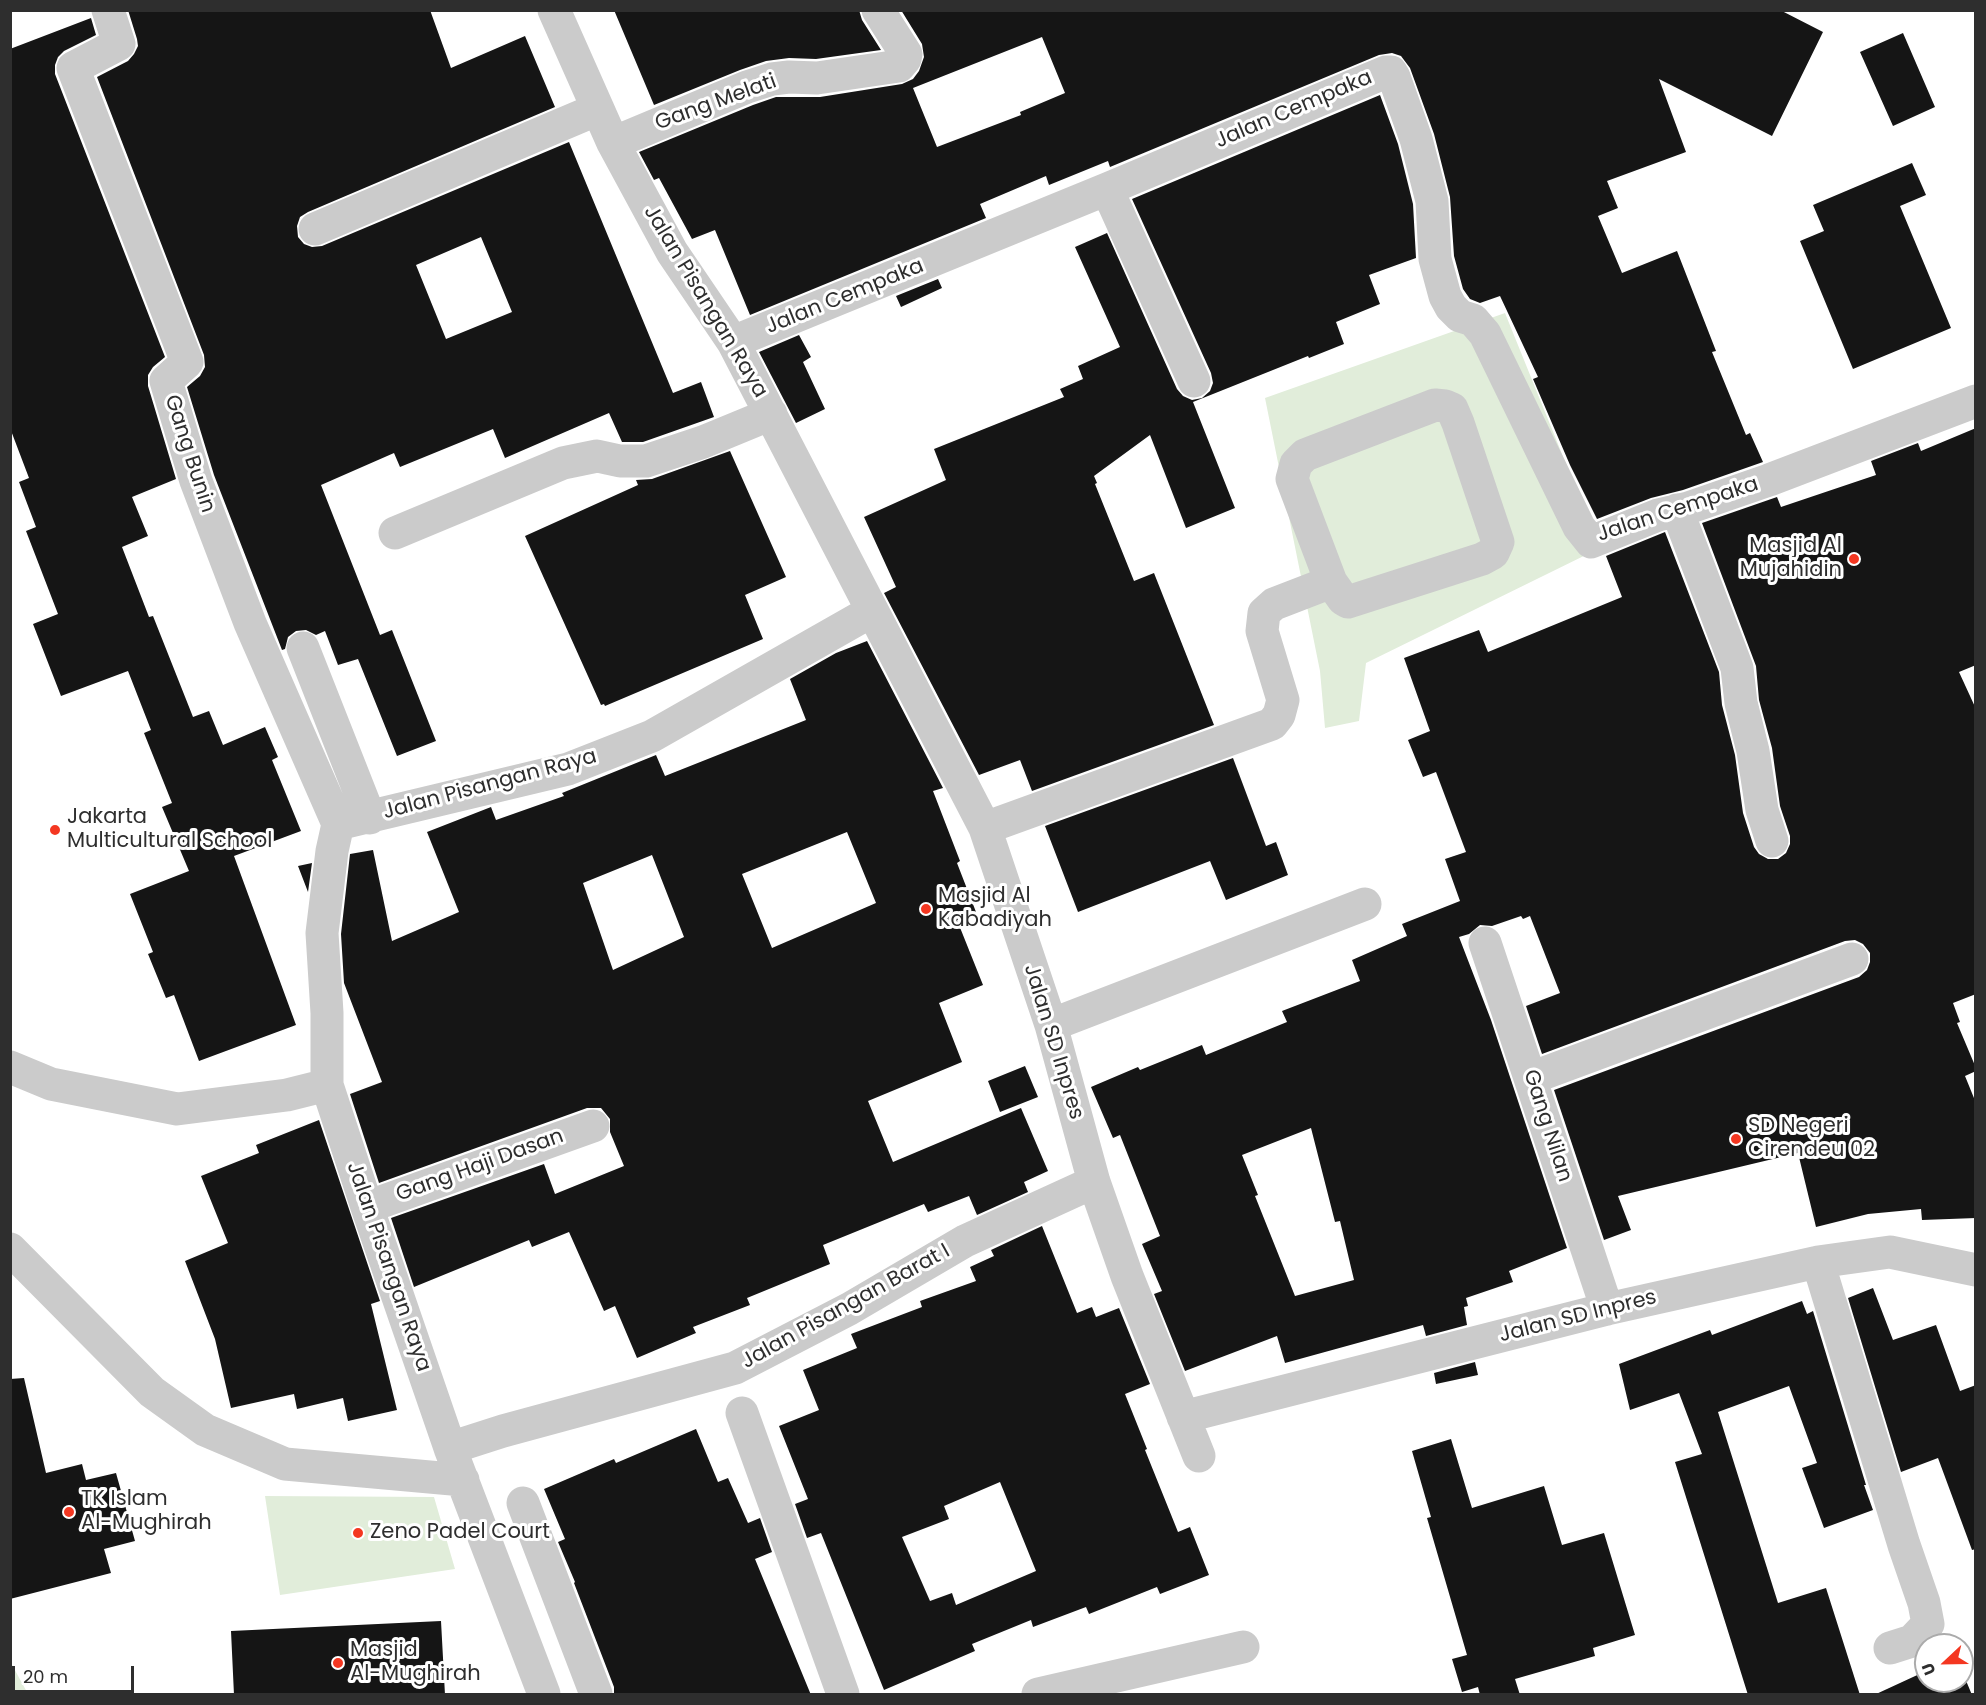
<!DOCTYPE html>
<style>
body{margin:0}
#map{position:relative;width:1986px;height:1705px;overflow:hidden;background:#fff;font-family:Poppins,sans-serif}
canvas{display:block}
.frame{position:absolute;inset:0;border:12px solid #2e2e2e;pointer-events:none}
.north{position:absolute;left:1914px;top:1633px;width:60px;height:60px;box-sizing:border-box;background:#fff;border:2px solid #ababab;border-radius:50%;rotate:248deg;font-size:16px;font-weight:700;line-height:24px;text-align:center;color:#2e2e2e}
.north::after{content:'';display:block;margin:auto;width:21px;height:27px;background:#f43721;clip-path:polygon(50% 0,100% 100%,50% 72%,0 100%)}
.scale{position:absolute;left:12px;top:1666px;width:122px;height:27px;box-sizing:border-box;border:3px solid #2e2e2e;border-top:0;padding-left:8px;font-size:18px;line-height:21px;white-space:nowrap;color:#2e2e2e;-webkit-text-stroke:4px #fff;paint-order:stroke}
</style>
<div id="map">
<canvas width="1986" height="1705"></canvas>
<div class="frame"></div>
<div class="north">U</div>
<div class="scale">20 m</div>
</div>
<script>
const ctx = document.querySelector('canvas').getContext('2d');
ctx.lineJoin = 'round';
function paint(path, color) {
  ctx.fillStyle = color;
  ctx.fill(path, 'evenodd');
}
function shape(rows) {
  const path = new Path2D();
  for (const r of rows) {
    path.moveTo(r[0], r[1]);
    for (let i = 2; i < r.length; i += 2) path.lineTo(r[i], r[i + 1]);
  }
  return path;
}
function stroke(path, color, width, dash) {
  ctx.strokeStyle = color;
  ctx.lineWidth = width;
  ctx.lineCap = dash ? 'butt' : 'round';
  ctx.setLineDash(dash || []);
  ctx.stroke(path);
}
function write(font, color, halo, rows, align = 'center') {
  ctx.font = font + ' Poppins,sans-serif';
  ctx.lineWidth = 6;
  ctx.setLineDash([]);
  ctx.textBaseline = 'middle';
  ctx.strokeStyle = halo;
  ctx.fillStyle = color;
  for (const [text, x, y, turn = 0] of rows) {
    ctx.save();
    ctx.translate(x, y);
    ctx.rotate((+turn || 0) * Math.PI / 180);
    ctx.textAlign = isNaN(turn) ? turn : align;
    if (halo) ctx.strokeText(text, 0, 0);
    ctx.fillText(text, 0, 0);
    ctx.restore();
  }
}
const green = shape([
 [1505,313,1600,548,1366,663,1359,721,1325,728,1320,671,1265,398],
 [265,1496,434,1497,455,1569,280,1595],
 [11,1663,28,1694,11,1694]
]);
const building = shape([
 [128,10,430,10,451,68,525,36,555,107,308,212,300,217,297,226,298,237,304,244,312,247,322,246,569,142,673,393,701,382,714,417,643,442,622,442,609,413,505,458,493,429,400,467,394,453,321,485,380,635,392,630,436,741,397,756,358,659,338,665,325,631,316,635,306,630,296,631,288,637,285,649,282,650,214,475,187,387,200,376,205,367,204,355,97,77,128,61,134,54,138,46,137,39],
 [481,237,512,312,446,339,416,265],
 [614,10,859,10,862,20,881,50,816,59,789,58,766,61,740,70,654,105],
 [901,10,1780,10,1823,32,1772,136,1659,79,1686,152,1607,181,1618,208,1598,216,1622,273,1677,251,1716,351,1712,352,1746,435,1750,433,1763,462,1683,490,1651,498,1597,519,1570,465,1533,379,1538,377,1500,296,1480,303,1470,299,1463,289,1454,256,1450,197,1434,134,1410,68,1401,56,1392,53,1379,55,1110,167,1108,161,1049,185,1046,176,980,204,986,218,750,315,715,230,692,239,659,178,654,180,639,152,753,105,776,97,820,97,902,84,913,79,919,71,924,57,922,44],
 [1042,37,1065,93,1020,112,1021,115,937,147,913,88],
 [91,18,96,35,64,51,58,57,55,65,55,74,165,357,153,367,148,375,148,386,176,479,132,497,148,536,122,547,149,617,153,616,193,717,209,711,223,745,265,727,278,757,272,760,301,831,234,856,296,1025,199,1061,174,995,166,998,148,954,153,952,130,894,189,871,162,807,172,803,144,733,151,730,128,671,61,696,33,624,58,614,26,531,36,527,19,482,29,478,10,428,10,49],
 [1903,33,1935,107,1893,126,1860,52],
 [1380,95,1398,144,1413,204,1416,258,1369,275,1380,304,1336,322,1344,344,1309,358,1308,356,1193,402,1235,508,1186,528,1150,435,1094,476,1097,483,1095,484,1134,581,1154,573,1214,725,1032,791,1020,760,979,775,884,593,896,587,864,517,946,480,934,449,1064,397,1060,389,1083,379,1078,366,1120,347,1075,247,1107,233,1177,389,1183,396,1192,400,1202,398,1210,391,1213,383,1211,373,1132,199],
 [1912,163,1926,195,1900,206,1951,328,1853,369,1800,241,1824,231,1813,205],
 [938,279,942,288,901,307,896,296],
 [799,335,811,357,803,362,825,409,796,423,759,352],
 [1976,428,1976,665,1959,672,1976,709,1976,994,1953,1003,1960,1022,1957,1023,1976,1068,1976,1071,1965,1076,1976,1103,1976,1218,1922,1220,1921,1209,1868,1214,1816,1227,1798,1153,1618,1196,1631,1230,1604,1240,1554,1090,1859,977,1867,970,1870,962,1870,953,1863,944,1855,940,1845,941,1542,1054,1526,1006,1560,993,1530,916,1523,919,1521,916,1492,926,1480,925,1469,934,1459,937,1491,1020,1567,1248,1509,1271,1513,1282,1466,1298,1468,1306,1464,1307,1467,1325,1426,1336,1423,1325,1285,1363,1277,1336,1185,1371,1154,1294,1162,1291,1142,1244,1160,1236,1120,1135,1113,1138,1091,1087,1138,1067,1140,1070,1202,1045,1206,1055,1287,1022,1282,1011,1360,981,1352,960,1407,936,1402,924,1460,901,1445,859,1466,852,1436,772,1423,777,1408,740,1430,731,1404,658,1479,630,1488,652,1622,597,1606,556,1665,532,1719,672,1722,705,1735,755,1743,813,1754,847,1759,854,1768,859,1778,859,1786,853,1790,844,1790,836,1780,806,1772,748,1759,700,1756,666,1702,523,1777,497,1781,507,1876,475,1871,461,1918,443,1921,451],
 [1311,1128,1335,1222,1340,1221,1354,1280,1295,1296,1255,1196,1258,1195,1242,1155],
 [730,451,786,577,745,595,763,639,605,706,604,704,601,705,525,536,638,485,636,480,652,479],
 [867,641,943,788,933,791,960,861,957,863,976,912,957,920,983,985,939,1003,962,1062,868,1101,893,1162,1021,1108,1048,1171,1024,1182,1028,1192,977,1215,969,1196,928,1212,924,1204,823,1245,830,1264,747,1298,750,1305,693,1327,696,1333,637,1358,615,1306,604,1311,569,1232,532,1247,529,1240,414,1287,391,1218,544,1164,555,1194,624,1166,610,1132,610,1119,601,1108,587,1108,379,1183,350,1094,382,1082,344,983,341,934,350,854,373,850,392,941,459,912,427,832,491,807,496,820,564,796,562,793,656,755,665,776,806,720,790,679,836,653],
 [847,832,876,903,772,948,742,874],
 [652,855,684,937,613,970,583,883],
 [1233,758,1266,846,1276,842,1288,875,1226,900,1210,861,1078,912,1045,826],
 [312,863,308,892,298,866],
 [1025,1066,1038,1097,1000,1112,988,1081],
 [319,1120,380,1301,371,1304,397,1410,348,1421,343,1398,297,1409,294,1394,231,1408,215,1339,185,1261,228,1243,201,1176,259,1153,256,1145],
 [1042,1226,1077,1313,1092,1307,1096,1317,1119,1308,1150,1384,1125,1394,1147,1449,1145,1450,1178,1532,1190,1527,1209,1575,1160,1594,1157,1587,1089,1614,1086,1607,1033,1627,1031,1620,972,1644,975,1651,884,1690,821,1533,807,1538,795,1504,808,1499,779,1426,819,1410,803,1370,857,1348,851,1334,922,1307,920,1301,976,1281,970,1267,994,1256,991,1250],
 [1000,1482,1036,1571,956,1605,952,1593,930,1601,902,1537,949,1519,944,1506],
 [1873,1288,1893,1340,1936,1325,1960,1391,1976,1385,1976,1549,1972,1550,1938,1458,1901,1472,1848,1298],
 [1802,1301,1807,1314,1813,1311,1866,1485,1864,1485,1873,1510,1824,1528,1802,1468,1817,1463,1789,1386,1718,1412,1778,1603,1826,1588,1860,1695,1748,1695,1675,1462,1702,1454,1679,1393,1630,1410,1619,1364,1710,1330,1712,1335],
 [1475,1362,1478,1375,1436,1384,1434,1373],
 [24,1378,46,1473,82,1464,86,1480,116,1473,135,1541,104,1549,111,1573,10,1599,10,1379],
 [696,1429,718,1482,728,1478,748,1523,760,1518,772,1552,755,1559,811,1695,614,1695,614,1687,574,1583,575,1582,558,1542,565,1539,544,1489,614,1459,616,1463],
 [1451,1439,1472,1508,1544,1486,1562,1545,1604,1533,1635,1635,1593,1648,1595,1656,1515,1679,1520,1695,1480,1695,1478,1687,1462,1692,1452,1659,1467,1655,1427,1518,1431,1517,1412,1451],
 [441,1621,445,1695,234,1695,231,1631],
 [1926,1671,1926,1681,1962,1681,1962,1671,1972,1695,1874,1695]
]);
const minor = shape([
 [108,10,119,44,73,68,187,362,166,381,196,481,250,623,338,824],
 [554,10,613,143,672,252,733,342,985,828,1051,1025,1094,1182,1127,1276,1199,1456],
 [613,143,747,87,772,79,789,77,817,78,899,66,905,59,906,54,878,10],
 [1107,189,1194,381],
 [315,229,598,109],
 [733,342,1107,189,1386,72,1391,72,1394,77,1416,139,1432,201,1435,259,1445,296,1451,307,1460,316,1473,320,1485,334,1579,527,1591,542,1658,515,1688,508,1769,480,1976,401],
 [1435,405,1445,406,1452,409,1458,423,1498,542,1493,553,1482,559,1348,602,1343,599,1331,582,1292,479,1296,464,1305,455,1435,405],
 [1677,510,1737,668,1741,703,1753,751,1762,810,1772,841],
 [395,533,563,463,597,456,620,461,646,461,703,442,771,414],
 [303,648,370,818],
 [338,824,332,851,322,933,327,1013,327,1085,367,1207,450,1448,544,1694],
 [338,824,568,769,652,736,872,611],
 [985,828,1272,724,1279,715,1283,700,1262,631,1264,613,1274,604,1331,582],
 [1485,943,1607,1309],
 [1051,1025,1365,904],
 [10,1067,51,1084,177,1109,287,1095,327,1085],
 [1531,1078,1852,959],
 [367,1207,593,1126],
 [10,1249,152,1392,205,1430,285,1464,463,1480],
 [1818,1262,1904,1545,1924,1603,1928,1624,1912,1641,1890,1648],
 [742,1413,843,1694],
 [1183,1417,1607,1309,1818,1262,1890,1252,1976,1270],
 [450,1448,503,1431,735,1368,849,1309,965,1241,1094,1182],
 [523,1503,596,1694],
 [1038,1694,1243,1647]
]);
const markers = [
 [1854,559,6,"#f43721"],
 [55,830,6,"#f43721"],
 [926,909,6,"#f43721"],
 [1736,1139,6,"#f43721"],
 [69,1512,6,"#f43721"],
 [358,1533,6,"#f43721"],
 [338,1663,6,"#f43721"]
];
const streetNames = [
 ["Gang Melati",716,103,-20],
 ["Jalan Cempaka",1294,110,-23],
 ["Jalan Cempaka",845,297,-22],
 ["Jalan Pisangan Raya",705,302,59],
 ["Gang Bunin",189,454,72],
 ["Jalan Cempaka",1678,510,-18],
 ["Jalan Pisangan Raya",490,785,-15],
 ["Jalan SD Inpres",1053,1042,73],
 ["Gang Nilan",1547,1126,72],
 ["Gang Haji Dasan",480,1166,-20],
 ["Jalan Pisangan Raya",388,1267,71],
 ["Jalan Pisangan Barat I",846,1307,-29],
 ["Jalan SD Inpres",1578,1317,-14]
];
const poiNames = [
 ["Masjid Al",1842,547,"right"],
 ["Mujahidin",1842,571,"right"],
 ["Jakarta",67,818],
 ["Multicultural School",67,842],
 ["Masjid Al",938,897],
 ["Kabadiyah",938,921],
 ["SD Negeri",1748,1127],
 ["Cirendeu 02",1748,1151],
 ["TK Islam",81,1500],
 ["Al-Mughirah",81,1524],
 ["Zeno Padel Court",370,1533],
 ["Masjid",350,1651],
 ["Al-Mughirah",350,1675]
];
paint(green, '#e1edda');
paint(building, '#151515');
stroke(minor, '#cbcbcb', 33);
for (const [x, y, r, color] of markers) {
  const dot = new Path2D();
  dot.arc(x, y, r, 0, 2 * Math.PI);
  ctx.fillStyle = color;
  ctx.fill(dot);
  stroke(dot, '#fff', 2);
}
write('21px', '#2e2e2e', '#fff', streetNames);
write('21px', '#2e2e2e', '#fff', poiNames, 'left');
</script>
